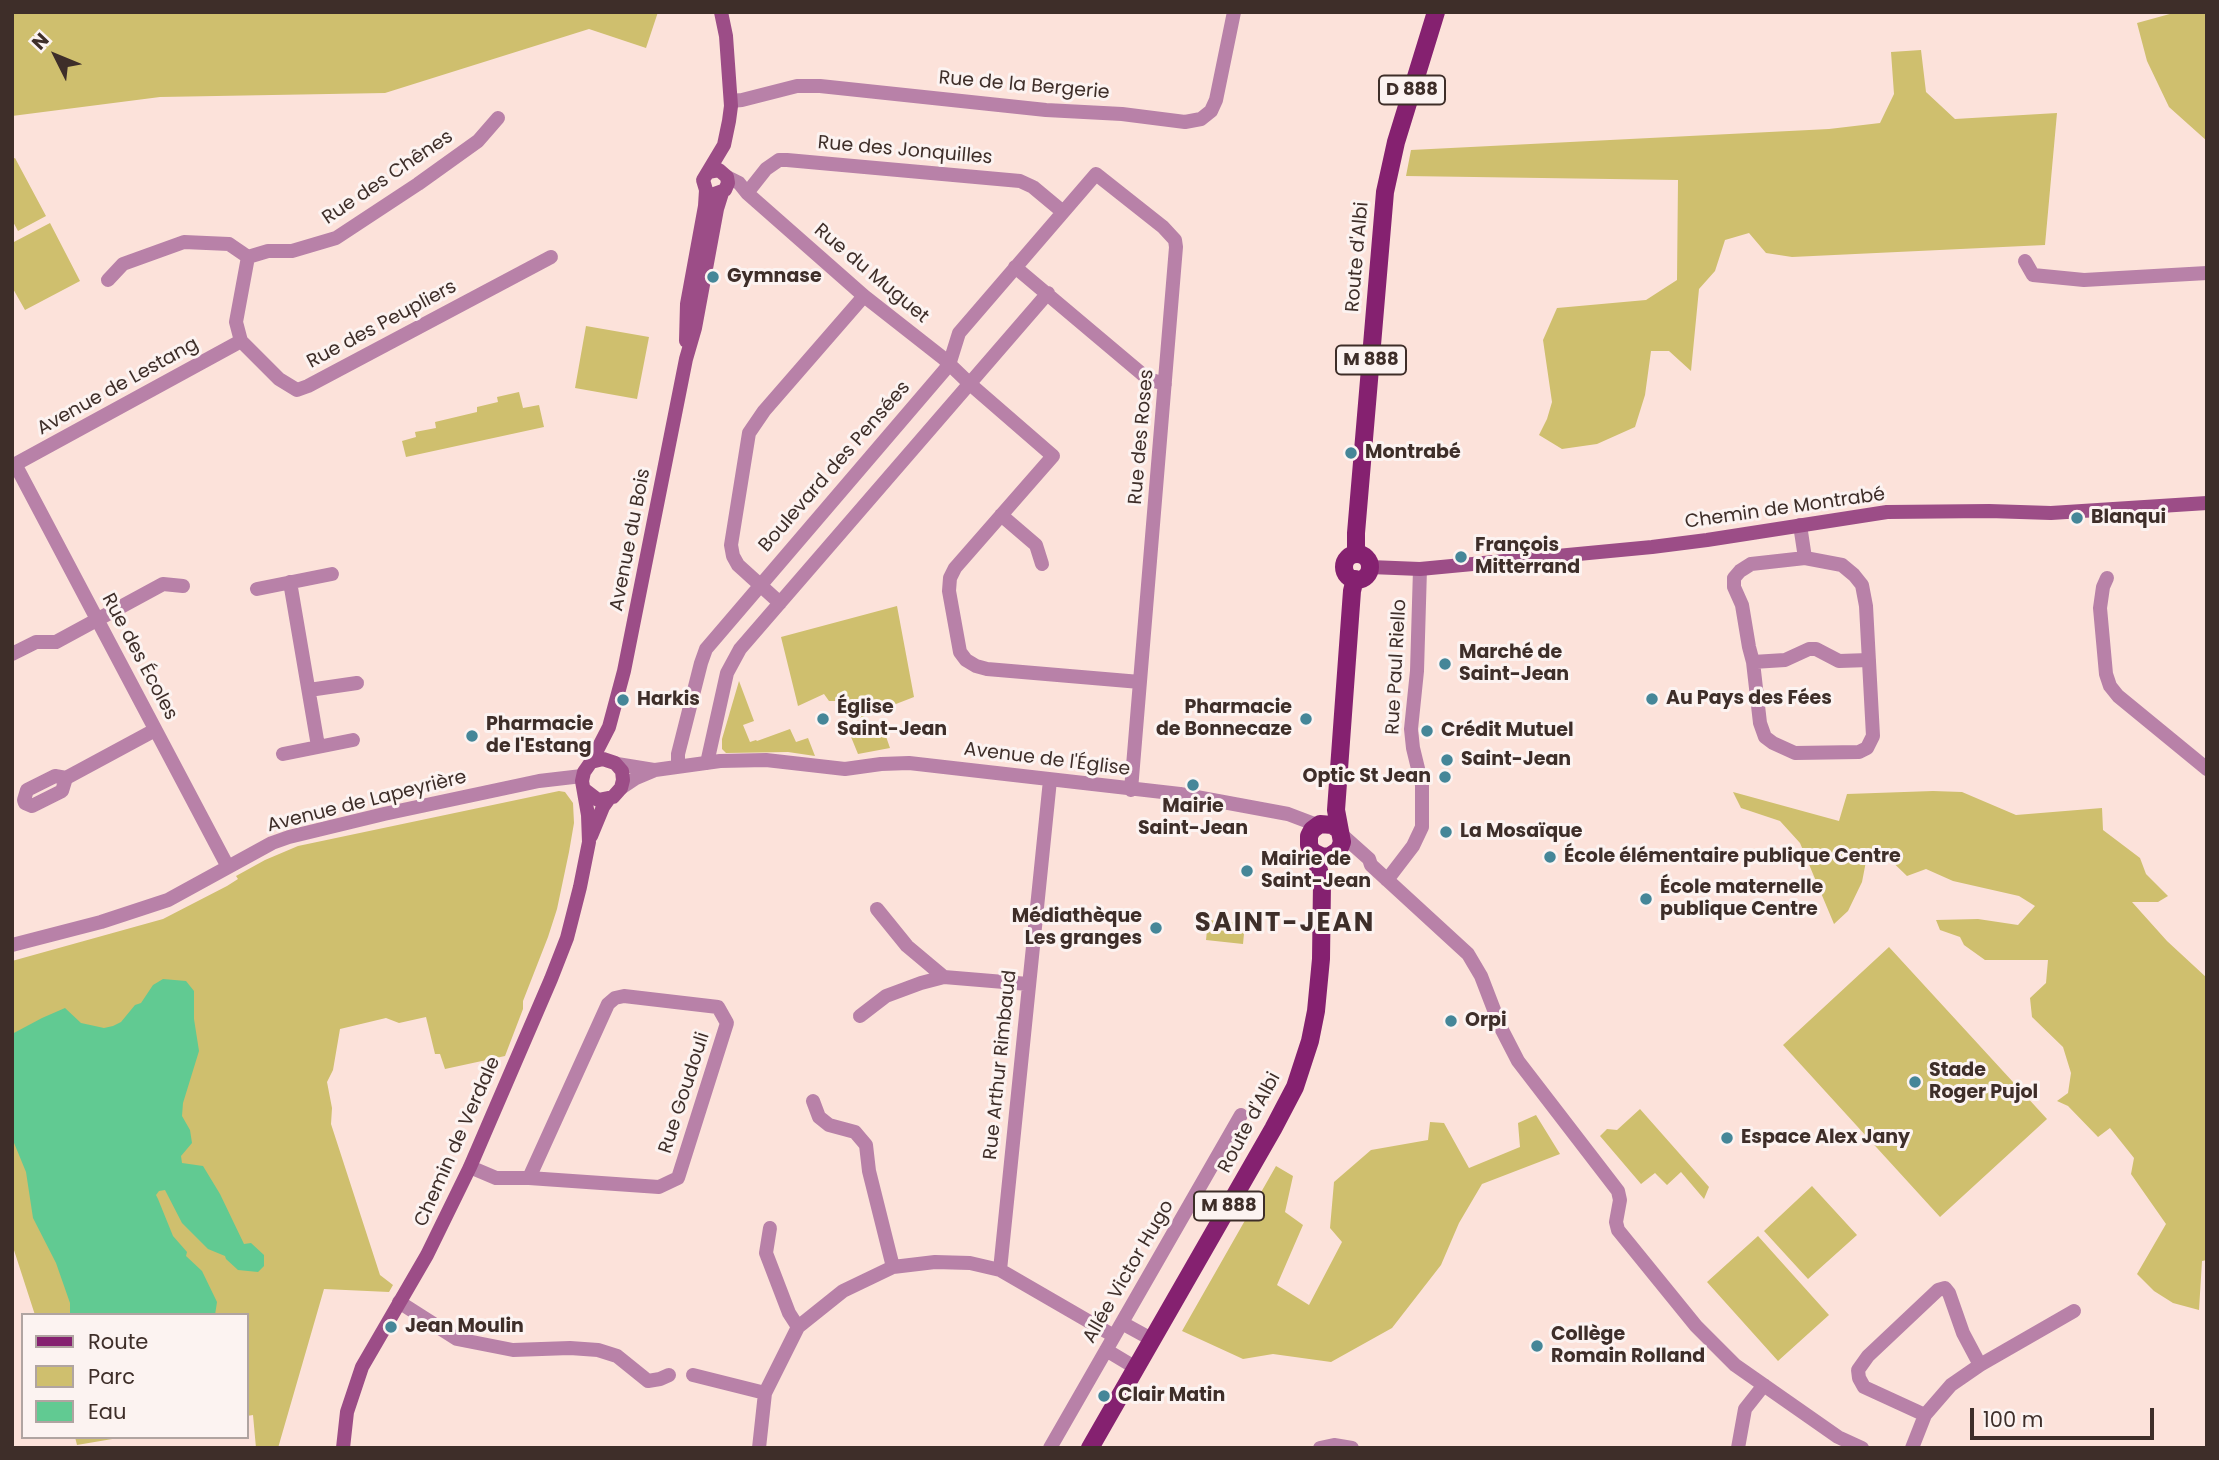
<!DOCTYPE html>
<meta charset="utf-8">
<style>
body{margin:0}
#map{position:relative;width:2219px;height:1460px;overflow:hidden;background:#fce2da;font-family:Poppins,sans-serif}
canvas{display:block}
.frame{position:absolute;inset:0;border:14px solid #3e2e29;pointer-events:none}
.legend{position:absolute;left:21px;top:1313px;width:228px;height:126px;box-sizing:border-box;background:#fcf3f1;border:2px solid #b0a4a1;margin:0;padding:9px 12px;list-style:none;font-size:21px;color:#3e2e29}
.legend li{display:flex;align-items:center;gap:14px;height:35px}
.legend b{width:35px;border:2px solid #b0a4a1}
.north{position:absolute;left:21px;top:21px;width:70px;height:70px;-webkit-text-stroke:5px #fcf3f1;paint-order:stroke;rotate:313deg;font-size:19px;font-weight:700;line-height:28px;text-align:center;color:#3e2e29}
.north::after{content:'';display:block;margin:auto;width:24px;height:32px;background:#3e2e29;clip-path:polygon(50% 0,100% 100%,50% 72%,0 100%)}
.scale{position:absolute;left:1970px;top:1408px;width:184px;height:32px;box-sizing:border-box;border:4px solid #3e2e29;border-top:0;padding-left:9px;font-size:21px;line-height:24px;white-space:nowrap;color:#3e2e29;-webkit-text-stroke:5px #fcf3f1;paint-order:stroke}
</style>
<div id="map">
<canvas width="2219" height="1460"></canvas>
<div class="frame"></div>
<ul class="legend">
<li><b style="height:9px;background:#852170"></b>Route</li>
<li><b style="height:19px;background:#cfbf6e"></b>Parc</li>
<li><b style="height:19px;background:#61ca92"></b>Eau</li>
</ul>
<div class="north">N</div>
<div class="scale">100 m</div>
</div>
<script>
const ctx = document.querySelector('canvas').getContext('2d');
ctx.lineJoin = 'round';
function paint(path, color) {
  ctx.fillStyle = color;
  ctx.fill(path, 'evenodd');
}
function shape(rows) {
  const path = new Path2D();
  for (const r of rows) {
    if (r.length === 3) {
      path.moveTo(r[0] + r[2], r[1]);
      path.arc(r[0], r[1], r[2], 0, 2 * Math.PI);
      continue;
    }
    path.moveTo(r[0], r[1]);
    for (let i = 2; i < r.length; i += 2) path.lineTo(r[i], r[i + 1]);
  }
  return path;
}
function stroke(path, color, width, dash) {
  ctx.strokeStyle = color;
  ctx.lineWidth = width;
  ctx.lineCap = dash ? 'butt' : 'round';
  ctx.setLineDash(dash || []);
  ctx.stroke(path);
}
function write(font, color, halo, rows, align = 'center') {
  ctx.font = font + ' Poppins,sans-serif';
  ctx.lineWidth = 6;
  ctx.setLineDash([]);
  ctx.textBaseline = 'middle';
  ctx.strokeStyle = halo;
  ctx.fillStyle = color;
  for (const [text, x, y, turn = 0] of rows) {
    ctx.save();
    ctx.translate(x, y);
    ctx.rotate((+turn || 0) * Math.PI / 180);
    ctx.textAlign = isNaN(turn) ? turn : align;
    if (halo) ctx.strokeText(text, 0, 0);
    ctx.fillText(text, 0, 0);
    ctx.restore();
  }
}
const green = shape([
 [12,12,658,12,646,48,589,29,385,93,160,97,12,116],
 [2177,12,2207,12,2207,141,2169,107,2147,61,2137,23],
 [1921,50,1926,92,1955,119,2057,113,2045,245,1792,257,1766,253,1749,233,1725,240,1715,271,1699,289,1691,371,1669,351,1651,351,1645,395,1635,427,1597,444,1562,449,1539,435,1547,419,1552,402,1543,340,1557,308,1646,300,1677,280,1678,180,1406,176,1411,150,1829,129,1880,123,1894,94,1891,52],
 [15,158,46,216,18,231,12,220,12,159],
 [50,223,80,281,25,310,12,287,12,243],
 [586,326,649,337,637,399,575,388],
 [519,392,523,408,539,405,544,427,406,457,402,441,416,437,415,432,436,428,435,422,477,412,477,407,498,402,497,397],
 [897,606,914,697,852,721,845,701,829,701,824,694,798,706,781,637],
 [739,681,754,721,743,725,750,742,756,740,757,741,790,729,796,742,808,738,815,756,788,752,726,753,722,749,722,739],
 [881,722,890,748,858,754,849,732],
 [559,791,565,792,573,803,574,823,569,852,557,909,548,937,523,1001,523,1009,505,1056,445,1069,440,1054,435,1054,426,1017,399,1023,386,1018,340,1029,333,1070,327,1082,332,1108,331,1124,380,1275,393,1285,389,1292,324,1289,278,1448,256,1448,253,1415,247,1416,247,1315,35,1315,12,1244,12,961,163,919,227,886,238,879,236,876,265,860,298,846],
 [1933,791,1962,792,2016,815,2102,808,2103,830,2140,858,2146,874,2168,896,2158,902,2132,902,2167,941,2207,978,2207,1260,2202,1261,2199,1310,2173,1303,2154,1291,2137,1274,2166,1224,2131,1174,2134,1158,2110,1128,2098,1137,2068,1106,2057,1101,2068,1093,2071,1073,2063,1047,2032,1017,2030,998,2046,983,2048,960,1985,960,1964,945,1960,937,1940,930,1936,920,1978,919,2018,925,2035,906,2019,896,1953,881,1926,869,1907,876,1880,850,1868,851,1862,882,1848,911,1834,924,1800,843,1780,821,1741,808,1733,792,1839,821,1847,794],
 [1208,920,1245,923,1243,944,1206,940],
 [1889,947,2047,1119,1940,1217,1783,1045],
 [1640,1109,1709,1187,1704,1199,1681,1172,1667,1185,1655,1173,1641,1184,1600,1136,1607,1129,1617,1130],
 [1536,1115,1560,1154,1482,1184,1459,1223,1441,1265,1392,1328,1331,1362,1273,1354,1243,1359,1182,1331,1276,1166,1293,1176,1285,1212,1303,1225,1277,1285,1309,1305,1342,1242,1330,1228,1334,1182,1371,1150,1428,1140,1430,1122,1444,1123,1469,1168,1520,1147,1518,1123],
 [1812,1186,1857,1235,1808,1279,1764,1231],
 [1758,1236,1829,1315,1778,1361,1707,1282],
 [75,1437,124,1437,77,1445]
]);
const water = shape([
 [163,979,186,981,194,991,194,1019,199,1051,183,1103,182,1116,190,1130,192,1143,181,1156,182,1163,203,1166,220,1194,244,1244,251,1243,264,1255,264,1266,258,1272,238,1270,226,1259,225,1256,208,1249,182,1223,165,1190,159,1191,156,1195,158,1199,173,1236,187,1252,186,1256,202,1271,217,1302,215,1315,70,1315,70,1303,56,1263,33,1218,26,1172,12,1138,12,1034,42,1018,65,1008,81,1023,104,1028,113,1026,121,1022,135,1005,141,1003,153,985]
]);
const street = shape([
 [731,101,742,100,797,86,820,86,1046,110,1122,114,1185,122,1201,119,1211,111,1216,100,1234,12],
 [727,177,739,183,747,193,864,296,943,358,970,384,1053,456,955,568,950,578,949,591,960,652,966,660,976,666,987,669,1140,682],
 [747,193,766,169,779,160,787,160,1020,181,1033,187,1063,212],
 [2025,261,2033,275,2084,280,2207,273],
 [1015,267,1148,379,1165,384],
 [108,280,123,264,184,242,229,244,248,257],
 [241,341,236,322,248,257,268,251,292,251,336,238,418,184,478,141,498,118],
 [241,341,279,379,297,390,308,386,551,257],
 [15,464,228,867],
 [12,466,241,341],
 [1001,515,1036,545,1042,564],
 [1800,525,1805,558,1751,564,1740,571,1734,578,1734,587,1742,605,1749,647,1753,662,1760,723,1765,737,1773,743,1795,753,1859,752,1867,748,1873,736,1866,606,1862,585,1854,575,1842,565,1805,558],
 [2107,578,2103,587,2100,608,2106,674,2110,686,2118,696,2207,769],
 [290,582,318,746],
 [257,589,332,574],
 [780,603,738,565,733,556,731,545,749,433,764,411,864,296],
 [12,654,36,642,56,642,163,584,183,586],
 [1753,662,1785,660,1809,649,1816,649,1839,661,1869,660],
 [309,690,357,683],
 [283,754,353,740],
 [707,763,727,673,740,649,1048,293],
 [617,764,654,770],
 [678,767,678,754,701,663,706,649,949,365,959,333,1096,174,1163,227,1175,240,1176,247,1131,790],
 [66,778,62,791,32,806,25,803,24,800,27,790,55,776,66,778,155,730],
 [621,788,636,778,655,770,720,761,766,760,845,769,881,764,909,763,1180,794,1288,814,1317,825],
 [1341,834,1369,859,1371,865,1468,954,1481,976,1501,1028,1518,1061,1618,1191,1620,1200,1616,1222,1618,1230,1696,1326,1735,1365,1838,1437,1862,1448],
 [1387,880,1413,846,1422,827,1422,785,1413,748,1411,729,1417,671,1420,569],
 [877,909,907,946,944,977],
 [12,945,101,922,168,900,272,843,289,837,384,814,539,781,582,776],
 [860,1016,886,996,921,983,944,977,1028,984],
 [813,1101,819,1117,829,1125,855,1132,866,1145,869,1171,893,1267],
 [470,1167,496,1178,529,1178,659,1187,678,1178,727,1023,718,1007,624,996,615,998,608,1004,529,1178],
 [770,1228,766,1253,789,1313,798,1327],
 [1000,1270,1050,780],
 [399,1302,457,1339,513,1350,570,1348,598,1350,617,1356,648,1381,660,1379,669,1375],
 [1122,1323,1153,1340],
 [1106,1350,1136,1368],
 [693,1375,765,1393],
 [1925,1415,1864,1387,1859,1378,1858,1370,1868,1356,1938,1290,1945,1288,1949,1293,1963,1333,1980,1365],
 [759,1448,765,1393,798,1327,843,1291,893,1267,935,1262,970,1263,1000,1270,1114,1336],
 [1050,1448,1241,1115],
 [1320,1448,1334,1445,1352,1448],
 [1738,1448,1745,1409,1764,1385],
 [1912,1448,1925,1415,1951,1385,1980,1365,2074,1311]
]);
const secondary = shape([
 [708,172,719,170,727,177,728,183,725,190,714,194],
 [686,341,687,304,705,206,706,190,703,180,724,145,729,121,731,106,726,36,721,12],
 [1370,567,1420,569,1652,547,1707,540,1887,512,1989,511,2051,513,2207,503],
 [591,762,609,727,624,671,686,359,695,328,717,209,722,193],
 [591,836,603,807,608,800],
 [343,1448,347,1412,362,1367,427,1255,470,1167,551,979,567,938,580,887,589,842,588,815,582,781,584,772,591,762,603,759,615,763,622,771,623,780,621,788,613,797,598,800,585,790]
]);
const primary = shape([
 [1356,554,1356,533,1385,192,1396,142,1436,12],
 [1357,567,13],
 [1313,852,1323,857,1330,856,1339,850,1342,842,1336,810,1352,591,1355,579],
 [1090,1448,1273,1129,1295,1087,1310,1041,1316,1011,1321,959,1322,883,1317,862,1309,845,1309,836,1312,830,1320,824,1332,825,1338,829]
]);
const markers = [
 [713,277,7,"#458698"],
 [1351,453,7,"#458698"],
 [2077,518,7,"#458698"],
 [1461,557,7,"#458698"],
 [1445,664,7,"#458698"],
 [1652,699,7,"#458698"],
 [623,700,7,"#458698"],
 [823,719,7,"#458698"],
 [1306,719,7,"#458698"],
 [1427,731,7,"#458698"],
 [472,736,7,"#458698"],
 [1447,760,7,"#458698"],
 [1445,777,7,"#458698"],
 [1193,785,7,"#458698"],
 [1446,832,7,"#458698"],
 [1550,857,7,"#458698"],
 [1247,871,7,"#458698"],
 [1646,899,7,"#458698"],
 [1156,928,7,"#458698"],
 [1451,1021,7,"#458698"],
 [1915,1082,7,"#458698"],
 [1727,1138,7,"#458698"],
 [391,1327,7,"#458698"],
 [1537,1346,7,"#458698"],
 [1104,1396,7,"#458698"]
];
const shields = [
 [1412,90,66],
 [1371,360,70],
 [1229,1206,70]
];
const shieldNames = [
 ["D 888",1412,90],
 ["M 888",1371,360],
 ["M 888",1229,1206]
];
const streetNames = [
 ["Rue de la Bergerie",1024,86,5],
 ["Rue des Jonquilles",905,151,5],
 ["Rue des Chênes",388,178,-34],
 ["Route d'Albi",1358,257,-85],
 ["Rue du Muguet",871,274,40],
 ["Rue des Peupliers",382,325,-28],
 ["Avenue de Lestang",118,387,-29],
 ["Rue des Roses",1142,437,-85],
 ["Boulevard des Pensées",835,467,-49],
 ["Chemin de Montrabé",1785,509,-8],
 ["Avenue du Bois",631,540,-79],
 ["Rue des Écoles",139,657,62],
 ["Rue Paul Riello",1397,667,-87],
 ["Avenue de l'Église",1047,760,7],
 ["Avenue de Lapeyrière",367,802,-14],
 ["Rue Arthur Rimbaud",1001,1065,-84],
 ["Rue Goudouli",685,1093,-72],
 ["Route d'Albi",1250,1123,-62],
 ["Chemin de Verdale",458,1142,-66],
 ["Allée Victor Hugo",1129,1272,-60]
];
const poiNames = [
 ["Gymnase",727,277],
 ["Montrabé",1365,453],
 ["Blanqui",2091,518],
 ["François",1475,546],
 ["Mitterrand",1475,568],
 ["Marché de",1459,653],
 ["Saint-Jean",1459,675],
 ["Au Pays des Fées",1666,699],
 ["Harkis",637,700],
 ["Église",837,708],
 ["Saint-Jean",837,730],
 ["Pharmacie",1292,708,"right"],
 ["de Bonnecaze",1292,730,"right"],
 ["Pharmacie",486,725],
 ["de l'Estang",486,747],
 ["Crédit Mutuel",1441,731],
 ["Saint-Jean",1461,760],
 ["Optic St Jean",1431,777,"right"],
 ["Mairie",1193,807,"center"],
 ["Saint-Jean",1193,829,"center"],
 ["La Mosaïque",1460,832],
 ["École élémentaire publique Centre",1564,857],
 ["Mairie de",1261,860],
 ["Saint-Jean",1261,882],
 ["École maternelle",1660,888],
 ["publique Centre",1660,910],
 ["Médiathèque",1142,917,"right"],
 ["Les granges",1142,939,"right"],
 ["Orpi",1465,1021],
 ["Stade",1929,1071],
 ["Roger Pujol",1929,1093],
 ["Espace Alex Jany",1741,1138],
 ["Jean Moulin",405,1327],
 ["Collège",1551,1335],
 ["Romain Rolland",1551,1357],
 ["Clair Matin",1118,1396]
];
const districtNames = [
 ["SAINT-JEAN",1285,924]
];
paint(green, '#cfbf6e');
paint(water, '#61ca92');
stroke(street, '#b881a8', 14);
stroke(secondary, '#9c4d87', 14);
stroke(primary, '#852170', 18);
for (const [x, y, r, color] of markers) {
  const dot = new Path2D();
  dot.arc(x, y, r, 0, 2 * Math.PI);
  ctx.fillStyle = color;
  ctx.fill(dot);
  stroke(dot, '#fcf3f1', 2.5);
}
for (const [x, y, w] of shields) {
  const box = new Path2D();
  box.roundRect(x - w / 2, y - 14.5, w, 29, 5);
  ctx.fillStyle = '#fcf3f1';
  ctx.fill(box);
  stroke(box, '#3e2e29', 2);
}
write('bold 18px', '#3e2e29', null, shieldNames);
write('19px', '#3e2e29', '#fcf3f1', streetNames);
write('bold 19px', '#3e2e29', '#fcf3f1', poiNames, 'left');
ctx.letterSpacing = '2px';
write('bold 26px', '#3e2e29', '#fcf3f1', districtNames);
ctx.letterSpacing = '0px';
</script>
